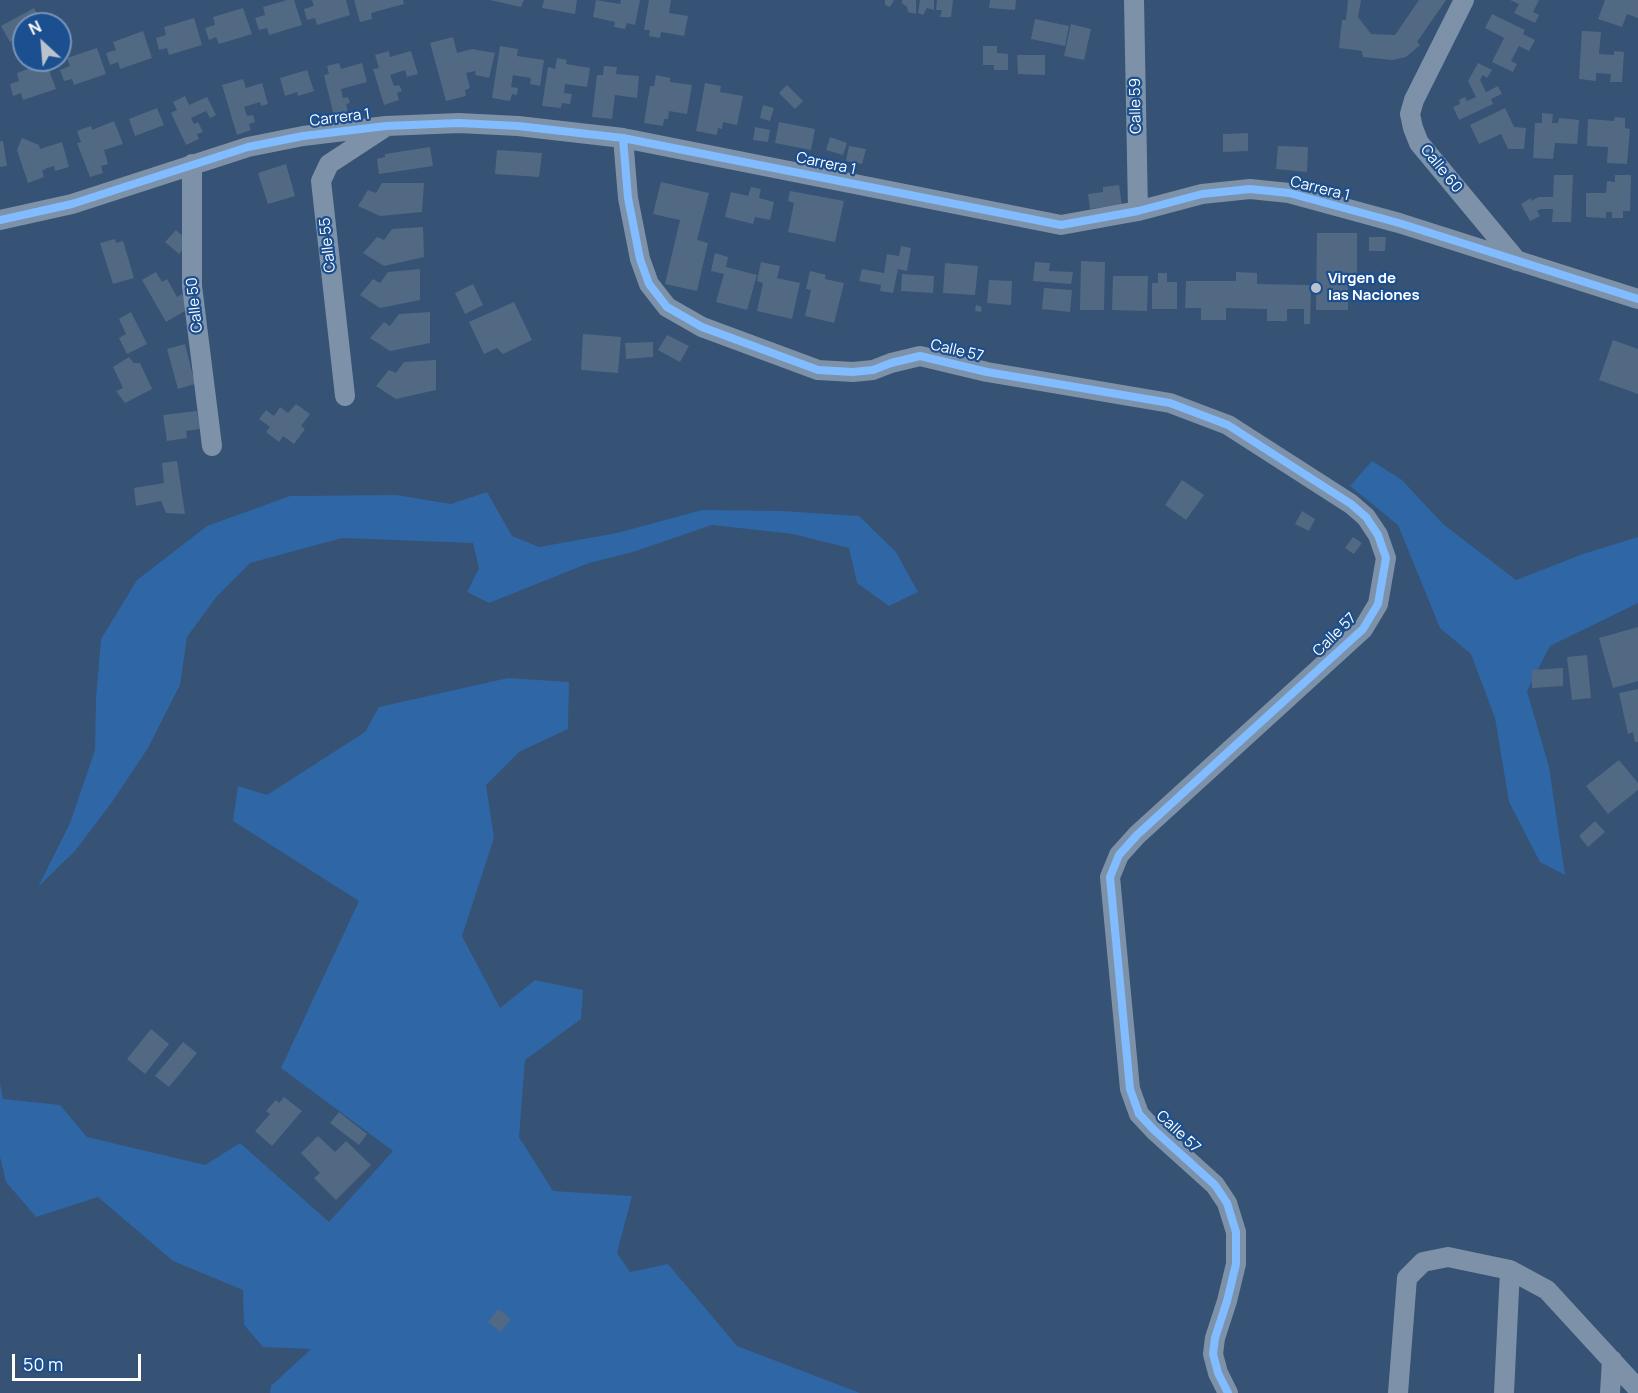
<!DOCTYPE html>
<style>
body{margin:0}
#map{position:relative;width:1638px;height:1393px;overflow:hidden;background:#365274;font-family:Manrope,sans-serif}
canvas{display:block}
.north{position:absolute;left:12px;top:12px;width:60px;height:60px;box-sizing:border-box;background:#1b4f8f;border:2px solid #7695bc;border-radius:50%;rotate:334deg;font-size:16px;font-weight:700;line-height:24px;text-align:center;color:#fff}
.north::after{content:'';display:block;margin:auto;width:21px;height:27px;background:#b9c2ce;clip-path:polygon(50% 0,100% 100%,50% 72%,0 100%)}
.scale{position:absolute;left:12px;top:1354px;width:129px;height:27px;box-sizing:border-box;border:3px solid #fff;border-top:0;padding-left:8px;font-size:18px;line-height:21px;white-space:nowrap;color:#fff;-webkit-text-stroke:4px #1b4f8f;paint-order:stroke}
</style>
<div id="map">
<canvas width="1638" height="1393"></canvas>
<div class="north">N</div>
<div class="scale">50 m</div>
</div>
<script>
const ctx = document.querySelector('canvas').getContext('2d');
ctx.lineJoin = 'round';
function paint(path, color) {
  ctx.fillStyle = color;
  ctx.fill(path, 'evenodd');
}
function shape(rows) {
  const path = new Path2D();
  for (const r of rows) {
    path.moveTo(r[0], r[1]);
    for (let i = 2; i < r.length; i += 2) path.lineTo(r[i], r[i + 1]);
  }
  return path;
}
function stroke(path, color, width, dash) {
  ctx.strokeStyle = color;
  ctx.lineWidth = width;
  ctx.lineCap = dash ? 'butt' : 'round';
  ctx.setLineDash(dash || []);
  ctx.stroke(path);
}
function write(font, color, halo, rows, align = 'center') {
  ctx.font = font + ' Manrope,sans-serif';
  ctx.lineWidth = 4.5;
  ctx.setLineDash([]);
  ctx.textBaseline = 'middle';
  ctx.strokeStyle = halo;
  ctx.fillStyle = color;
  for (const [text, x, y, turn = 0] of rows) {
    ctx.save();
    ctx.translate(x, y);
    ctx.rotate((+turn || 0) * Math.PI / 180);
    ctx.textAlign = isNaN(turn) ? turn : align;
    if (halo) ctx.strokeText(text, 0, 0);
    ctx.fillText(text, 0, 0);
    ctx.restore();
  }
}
const green = shape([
 [1372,461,1402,480,1443,524,1516,580,1583,554,1638,537,1638,603,1550,646,1527,691,1549,767,1565,875,1540,862,1509,802,1495,718,1471,654,1440,628,1398,525,1350,486],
 [487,492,512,536,539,547,617,533,702,510,782,511,859,516,896,552,918,592,889,606,857,583,849,548,793,534,712,525,633,552,589,563,489,603,467,592,479,568,473,543,342,538,250,563,217,596,187,637,180,685,148,748,112,802,75,851,38,887,70,823,95,750,96,699,101,639,137,580,207,526,290,496,396,495,451,504],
 [508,678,569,682,568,729,519,752,486,785,494,838,462,936,500,1008,535,980,583,990,581,1019,525,1060,519,1137,553,1191,632,1196,617,1253,630,1272,668,1264,737,1346,860,1393,270,1393,271,1386,311,1349,263,1347,244,1325,243,1290,173,1261,98,1197,36,1217,6,1182,0,1157,0,1083,3,1099,60,1105,87,1137,205,1165,240,1143,329,1222,393,1151,281,1068,359,901,233,821,238,786,267,795,365,732,379,707]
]);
const building = shape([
 [287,0,294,0,302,25,269,35,267,28,259,30,255,18,265,15,263,7],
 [312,0,346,0,350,15,317,25,315,18,307,20,304,9,314,6],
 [354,0,403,0,404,4,371,13,372,19,360,22],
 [490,0,524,0,521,7],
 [544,0,577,0,575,14,542,8],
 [596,0,620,4,621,0,640,0,635,25,627,23,625,29,614,27,615,22,593,17],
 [649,0,671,0,669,13,688,16,684,36,661,32,660,38,649,36,650,30,644,30],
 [885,0,894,0,890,7,885,5],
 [902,0,916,0,916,14,908,12,907,7,902,3],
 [920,0,934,0,934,10,927,8,923,15,918,13],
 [937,0,953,0,951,17,940,17,942,10,936,10],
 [990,0,1016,0,1015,10,989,8],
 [1348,0,1361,0,1358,17,1371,34,1395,35,1419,0,1446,0,1417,42,1420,45,1406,57,1392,60,1363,57,1362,51,1339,48,1342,20,1346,20],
 [1510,0,1539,0,1533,12,1539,15,1535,23,1514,13,1519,4],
 [1605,0,1638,0,1638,18,1627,14,1622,27,1598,19],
 [34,8,43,24,24,24,24,34,10,42,1,26],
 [243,8,252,34,219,44,216,37,209,40,205,28,215,25,213,17],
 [1492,14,1525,30,1523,34,1535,40,1529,51,1519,46,1511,61,1517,64,1513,72,1492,62,1504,38,1485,28],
 [194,18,202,45,169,55,167,48,159,50,156,38,166,35,164,27],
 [1035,19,1069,26,1065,46,1031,39],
 [1071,24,1091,29,1084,60,1064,56],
 [143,31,152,58,120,69,118,62,110,65,106,53,116,50,113,42],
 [1582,31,1601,32,1599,54,1614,55,1614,51,1624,52,1622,82,1610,82,1611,74,1596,73,1596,81,1579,79],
 [453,37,457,53,472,49,495,53,489,78,475,75,476,71,466,73,470,88,465,90,466,96,446,101,430,43],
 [500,46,518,49,517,56,544,60,540,86,530,84,531,78,513,75,511,87,518,88,517,95,512,94,510,101,492,98],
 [983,46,997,46,997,53,1008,54,1008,70,994,70,994,65,983,65],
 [97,48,106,74,74,85,72,79,64,81,60,70,70,66,67,58],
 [389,51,390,57,411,51,418,74,407,77,405,70,390,75,394,86,399,85,402,91,397,93,399,100,384,105,373,69,379,68,375,55],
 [1017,55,1045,55,1045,75,1018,74],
 [557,58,567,60,566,64,590,68,587,87,565,84,564,93,572,94,570,104,562,103,561,108,542,106,548,67,555,69],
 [46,62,56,89,23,100,21,93,13,96,10,84,19,81,17,73],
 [339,63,341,69,362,63,367,82,341,89,343,98,348,97,350,103,346,104,348,113,334,116,324,75,329,74,327,66],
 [1478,63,1492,70,1487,78,1483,75,1480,80,1486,92,1498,86,1502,94,1491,99,1493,104,1459,120,1453,107,1460,104,1459,100,1465,97,1467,101,1476,97,1468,81],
 [604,66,617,67,616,74,639,76,637,98,615,95,612,119,592,117,597,75,603,75],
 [307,70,314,91,298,96,297,92,285,96,280,78],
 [656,75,670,78,670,82,692,85,687,114,669,111,668,119,664,119,663,126,644,123,650,86,654,86],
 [243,79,246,88,262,83,268,104,261,106,260,102,244,107,247,116,253,115,255,122,249,124,251,130,237,135,222,85],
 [705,83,721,86,720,92,743,96,737,125,723,122,722,129,718,128,717,135,696,131],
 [787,85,803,101,795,109,779,93],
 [185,96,189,105,207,97,216,115,210,118,206,111,191,118,194,124,198,122,203,132,197,134,199,139,186,145,171,113,177,110,173,102],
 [763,105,774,108,770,121,760,118],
 [157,108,164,125,135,136,129,119],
 [1505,108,1514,127,1526,128,1524,149,1508,149,1501,134,1479,144,1470,125],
 [1542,113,1553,114,1552,123,1558,123,1559,118,1579,120,1577,144,1555,143,1553,159,1533,158,1535,123,1542,123],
 [1615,117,1625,118,1625,128,1630,129,1627,164,1607,163,1608,147,1587,146,1588,119,1614,121],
 [114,121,123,144,104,150,108,164,101,166,103,173,90,177,77,143,81,142,77,131,91,126,92,130],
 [779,122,815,129,811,150,775,143],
 [755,127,770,130,768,142,753,140],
 [1248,133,1248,151,1223,152,1223,134],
 [830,137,847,143,843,155,826,150],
 [22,138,39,145,40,149,62,142,69,167,55,171,54,166,47,168,42,171,44,177,28,183,17,150],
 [0,141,3,141,7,166,0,167],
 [849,146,866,149,862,164,846,161],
 [1278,146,1308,147,1307,172,1276,169],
 [430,147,433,166,379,174,377,159,385,157,385,154],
 [497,150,542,153,539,177,495,174],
 [286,164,295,196,268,204,258,173],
 [1554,175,1573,175,1571,222,1552,222,1553,209,1541,209,1537,211,1540,216,1530,221,1521,204,1531,198,1532,201,1538,197,1553,197],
 [1615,175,1631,175,1630,211,1623,211,1623,218,1612,218,1612,212,1606,212,1606,218,1586,217,1586,193,1606,193,1607,181,1615,182],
 [661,182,709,193,697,240,708,243,697,291,665,284,680,220,653,214],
 [382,183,424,183,422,212,380,216,358,206,368,190,376,193],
 [1119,185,1122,205,1090,209,1088,194,1103,192,1103,187],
 [751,187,761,189,759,198,774,202,770,220,755,217,753,224,725,217,731,192,748,196],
 [790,191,844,201,835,242,788,232,794,203,788,201],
 [423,227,424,257,384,266,363,253,377,237,384,240,392,229],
 [176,230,189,242,179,254,165,242],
 [1317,233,1357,233,1357,275,1348,274,1348,310,1316,310],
 [1369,237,1386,237,1385,251,1369,251],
 [115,239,116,243,123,241,134,278,113,284,100,243],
 [901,246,911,248,907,271,898,269,893,293,880,291,881,285,859,281,862,269,884,273,887,254,899,256],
 [715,253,728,257,726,267,757,275,747,310,716,302,724,274,711,271],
 [1081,261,1105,262,1104,310,1080,310],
 [761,262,780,266,777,278,800,283,792,319,757,311,763,283,757,281],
 [1035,262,1050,263,1049,271,1073,272,1071,284,1033,281],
 [945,263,978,266,975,295,943,293],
 [420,269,420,300,380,308,360,295,373,279,380,283,388,272],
 [810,271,826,275,825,279,844,283,834,323,805,316,811,290,806,289],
 [156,272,162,282,167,279,177,297,182,294,190,308,166,322,142,280],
 [1236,272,1257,273,1257,284,1311,285,1310,324,1304,324,1304,309,1287,309,1287,321,1267,321,1267,309,1226,308,1226,320,1201,320,1201,308,1185,308,1186,281,1236,281],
 [1158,273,1167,273,1167,282,1177,282,1177,309,1152,309,1152,283,1158,283],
 [902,274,934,276,933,293,901,291],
 [1113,276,1148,276,1147,311,1112,310],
 [989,280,1012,281,1011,305,987,303],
 [473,284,483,305,465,314,455,293],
 [1044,288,1072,290,1070,312,1042,309],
 [514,302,532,340,503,354,497,348,484,354,469,322],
 [976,305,982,307,981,312,975,311],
 [131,312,147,344,127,354,119,338,126,334,119,319],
 [430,312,430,343,390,351,370,338,384,322,390,326,399,314],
 [583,334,621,337,618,373,581,370],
 [667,335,689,346,680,362,658,350],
 [1613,340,1638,349,1638,394,1599,380],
 [653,342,653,357,626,359,625,343],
 [185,344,195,384,178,389,167,349],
 [129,357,134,363,140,363,152,389,125,403,116,391,123,388,113,367],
 [436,360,436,390,396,399,376,386,389,370,396,373,404,362],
 [296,404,310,414,301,426,305,429,294,444,283,436,279,442,266,432,270,427,259,419,266,410,274,416,280,407,288,413],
 [197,411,200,429,186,431,187,438,167,441,163,415],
 [177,461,185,514,166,513,161,501,136,506,134,488,164,483,162,463],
 [1182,480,1204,495,1186,520,1165,505],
 [1302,511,1315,519,1309,531,1295,524],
 [1353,537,1362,543,1354,554,1345,548],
 [1638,627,1638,681,1613,688,1599,638],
 [1587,655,1591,698,1572,700,1567,657],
 [1563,668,1563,686,1532,688,1532,670],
 [1638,689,1638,742,1635,742,1633,732,1628,734,1619,693],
 [1619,760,1638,783,1638,790,1608,814,1586,786],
 [1595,821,1605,832,1588,847,1579,836],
 [151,1029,169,1044,145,1074,127,1059],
 [183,1042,197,1053,169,1087,155,1076],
 [284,1097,302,1111,272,1146,255,1131,270,1114,266,1111,276,1100,279,1103],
 [339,1112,367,1134,359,1145,330,1123],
 [318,1136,335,1152,346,1141,371,1165,336,1200,314,1178,320,1173,301,1153],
 [498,1309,511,1319,501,1332,488,1322]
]);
const minor = shape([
 [1134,0,1138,211],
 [1464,0,1414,100,1410,114,1413,128,1419,143,1517,261],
 [623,138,628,198,640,259,649,284,667,307,702,327,818,370,853,372,873,370,891,363,920,356,987,372,1170,403,1228,425,1351,504,1366,517,1378,535,1386,558,1378,604,1363,629,1137,835,1119,855,1110,877,1130,1089,1139,1114,1154,1130,1215,1185,1227,1203,1236,1232,1236,1264,1227,1301,1215,1338,1213,1354,1218,1373,1228,1393],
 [192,164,192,286,212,446],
 [0,220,72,204,248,147,303,136,386,126,459,123,518,126,623,138,1061,225,1138,211,1202,194,1250,189,1289,193,1399,223,1638,299],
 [345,396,321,181,329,164,384,128],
 [1398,1393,1407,1278,1423,1262,1448,1257,1510,1270,1547,1290,1638,1389],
 [1504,1393,1510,1270],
 [1610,1393,1612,1360]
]);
const cycleway = shape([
 [623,138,628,198,640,259,649,284,667,307,702,327,818,370,853,372,873,370,891,363,920,356,987,372,1170,403,1228,425,1351,504,1366,517,1378,535,1386,558,1378,604,1363,629,1137,835,1119,855,1110,877,1130,1089,1139,1114,1154,1130,1215,1185,1227,1203,1236,1232,1236,1264,1227,1301,1215,1338,1213,1354,1218,1373,1228,1393],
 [0,220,72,204,248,147,303,136,386,126,459,123,518,126,623,138,1061,225,1138,211,1202,194,1250,189,1289,193,1399,223,1638,299]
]);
const markers = [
 [1316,288,6,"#b9c2ce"]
];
const streetNames = [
 ["Calle 59",1136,106,-91],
 ["Carrera 1",340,118,-7],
 ["Carrera 1",826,164,12],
 ["Calle 60",1441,169,51],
 ["Carrera 1",1320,189,14],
 ["Calle 55",328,245,-96],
 ["Calle 50",195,305,-96],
 ["Calle 57",957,351,13],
 ["Calle 57",1335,635,-45],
 ["Calle 57",1178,1132,43]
];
const poiNames = [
 ["Virgen de",1328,279],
 ["las Naciones",1328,296]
];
paint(green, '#2f66a5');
paint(building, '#526984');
stroke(minor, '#7d92a8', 20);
stroke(cycleway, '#80bcff', 8);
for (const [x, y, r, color] of markers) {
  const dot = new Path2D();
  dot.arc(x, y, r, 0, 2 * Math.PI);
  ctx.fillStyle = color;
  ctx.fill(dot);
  stroke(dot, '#1b4f8f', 2);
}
write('15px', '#fff', '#1b4f8f', streetNames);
write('bold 15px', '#fff', '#1b4f8f', poiNames, 'left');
</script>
